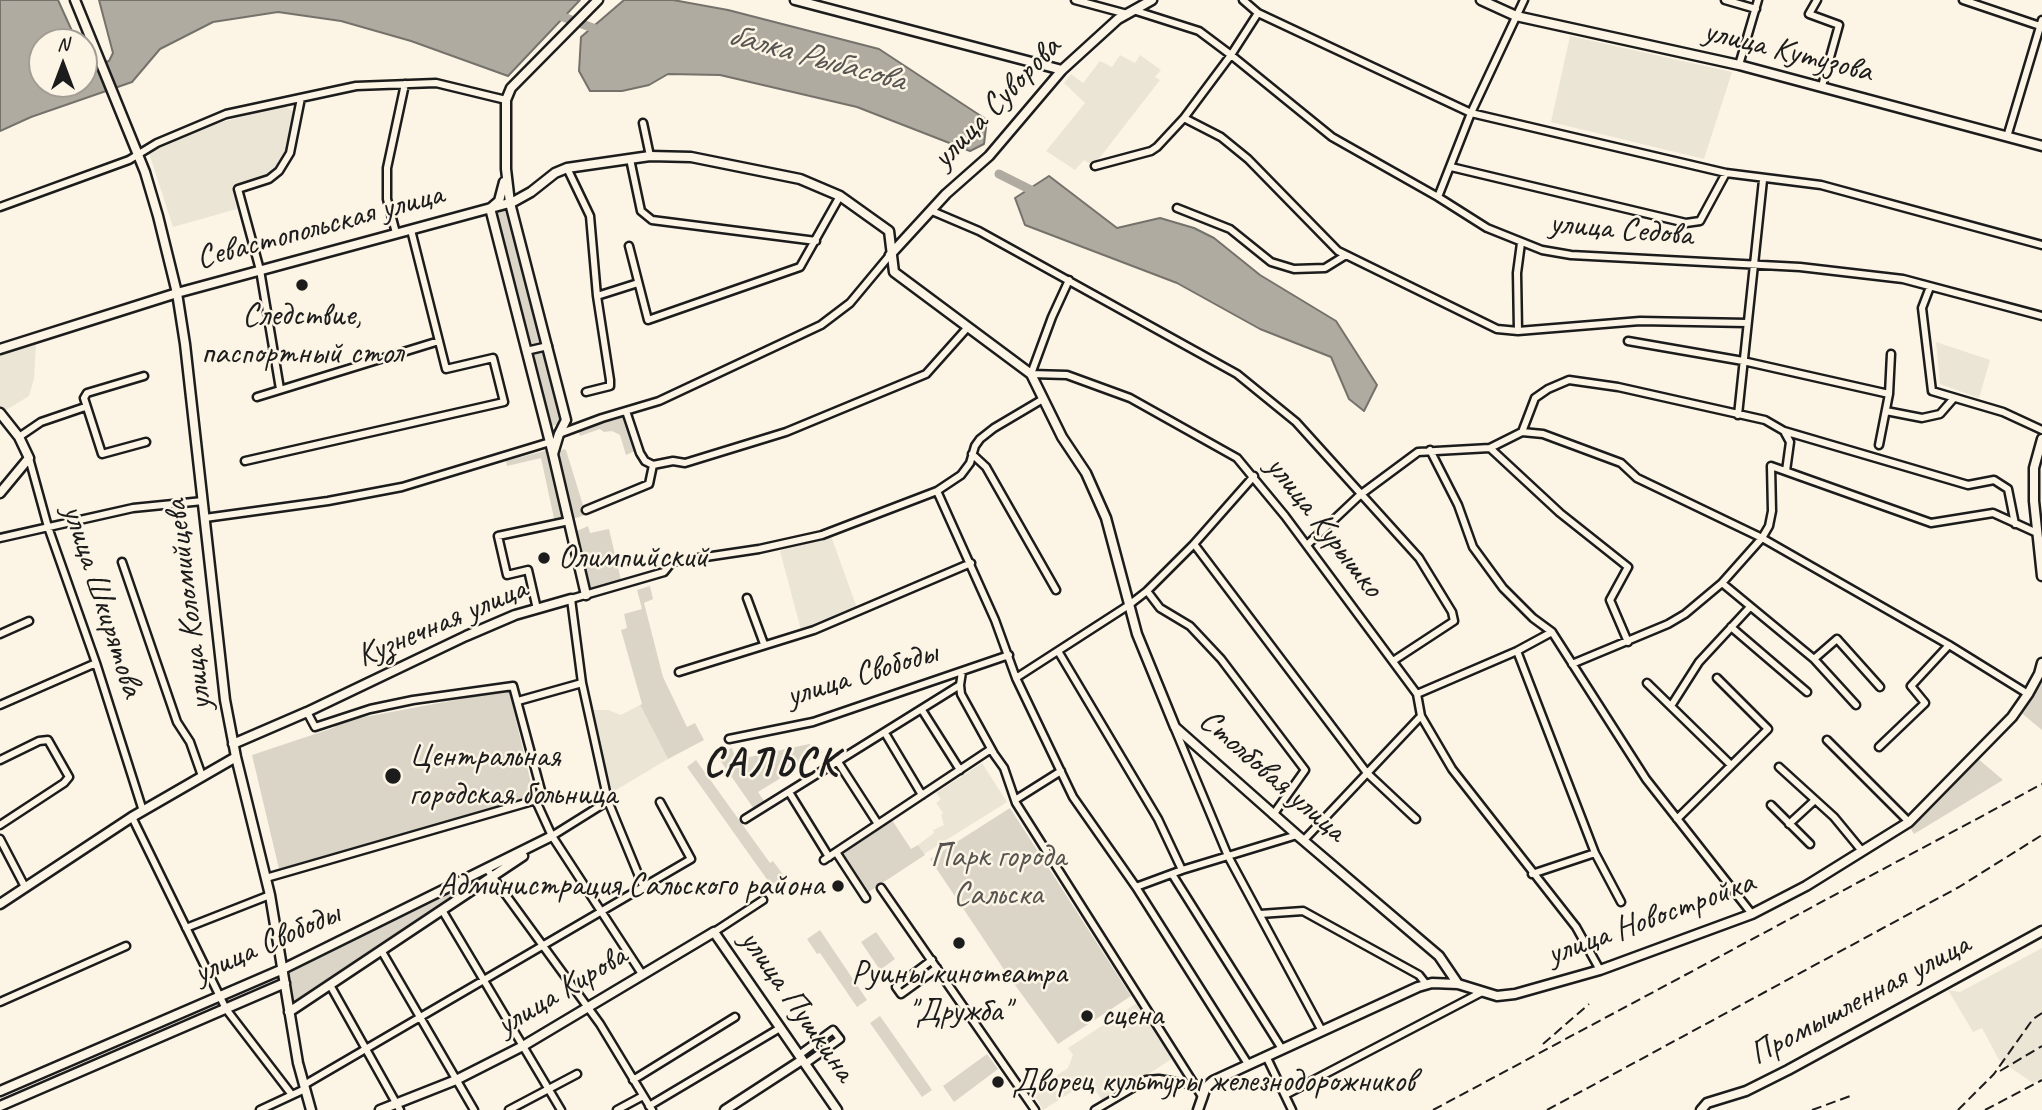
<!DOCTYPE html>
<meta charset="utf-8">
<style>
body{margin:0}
#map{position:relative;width:2042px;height:1110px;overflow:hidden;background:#fcf5e5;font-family:Caveat,sans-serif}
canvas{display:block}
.north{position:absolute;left:28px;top:28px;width:70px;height:70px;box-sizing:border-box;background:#fcf5e5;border:2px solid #a29e95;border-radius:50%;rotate:0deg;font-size:19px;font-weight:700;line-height:28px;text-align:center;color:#1c1c1c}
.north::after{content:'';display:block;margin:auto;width:24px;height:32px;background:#1c1c1c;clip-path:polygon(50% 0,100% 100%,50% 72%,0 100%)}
</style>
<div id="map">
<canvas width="2042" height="1110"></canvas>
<div class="north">N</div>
</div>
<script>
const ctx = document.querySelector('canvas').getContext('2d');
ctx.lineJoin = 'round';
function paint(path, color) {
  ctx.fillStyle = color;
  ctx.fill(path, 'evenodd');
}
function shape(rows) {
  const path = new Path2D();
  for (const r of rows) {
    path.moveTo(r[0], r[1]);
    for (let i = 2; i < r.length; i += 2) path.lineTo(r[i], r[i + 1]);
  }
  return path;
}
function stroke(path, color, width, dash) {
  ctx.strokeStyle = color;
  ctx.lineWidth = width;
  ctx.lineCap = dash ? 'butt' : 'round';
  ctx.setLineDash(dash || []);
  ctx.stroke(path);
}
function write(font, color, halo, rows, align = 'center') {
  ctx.font = font + ' Caveat,sans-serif';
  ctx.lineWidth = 5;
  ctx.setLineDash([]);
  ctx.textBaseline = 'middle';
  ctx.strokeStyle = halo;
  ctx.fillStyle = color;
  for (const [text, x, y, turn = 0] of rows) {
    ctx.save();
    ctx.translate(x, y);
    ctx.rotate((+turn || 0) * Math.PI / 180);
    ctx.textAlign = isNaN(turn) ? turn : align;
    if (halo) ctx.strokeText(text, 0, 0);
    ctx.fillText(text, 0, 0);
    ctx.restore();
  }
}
const built = shape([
 [1570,36,1732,72,1704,159,1551,122],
 [1120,55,1135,63,1140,55,1161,70,1155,77,1160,80,1098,160,1089,163,1084,160,1075,170,1046,151,1085,103,1064,83,1071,74,1083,83,1100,61,1112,67],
 [284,106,296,113,284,160,270,175,232,187,237,209,173,227,149,153,203,127],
 [1936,342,1990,360,1979,398,1940,384],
 [36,344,34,379,29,396,3,412,0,407,0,354],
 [831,536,857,608,801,630,780,551],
 [640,705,668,759,611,793,592,710,608,710,621,715],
 [982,763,1007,802,924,854,918,845,934,833,933,830,944,825,941,815,943,813,936,803,941,799,936,793],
 [2042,948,2042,1078,2033,1083,1999,1060,1982,1028,1973,1032,1948,990,1960,992],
 [1137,1003,1173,1058,1104,1103,1089,1081,1043,1110,1032,1092,1068,1068,1073,1055,1068,1048]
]);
const green = shape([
 [503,209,508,212,541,343,539,345,529,347,495,215],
 [540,350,545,352,561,420,558,424,552,426,549,425,531,354],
 [618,415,625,418,635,451,626,455,620,435,612,431,604,432,600,429,580,436,578,429],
 [564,449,566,450,586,515,575,518,571,516,556,454],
 [548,450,566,517,564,520,555,523,541,458,507,466,506,461],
 [588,526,590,533,609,529,621,580,620,585,591,590,589,587,575,532],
 [650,586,653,599,644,603,663,677,687,727,695,723,704,740,668,759,640,705,642,704,621,630,627,628,624,614,642,609,637,590],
 [2042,674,2042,730,2019,711],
 [509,690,534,796,279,869,252,755,333,728,343,721],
 [809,744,823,752,758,792,765,802,754,809,715,753,732,748,736,760],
 [1976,757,2003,780,1914,834,1909,826],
 [696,760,770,863,773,861,784,876,771,885,687,767],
 [1010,808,1131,996,1058,1044,1007,974,930,859],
 [890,817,911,849,918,845,925,855,867,893,839,850],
 [487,869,492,877,289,1012,283,969],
 [820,930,867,1000,857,1007,820,953,817,954,807,939],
 [876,932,895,959,880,970,861,942],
 [880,1016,932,1090,922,1097,870,1023],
 [987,1054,998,1069,954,1102,943,1086]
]);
const water = shape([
 [0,0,58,0,77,42,42,42,42,84,84,84,84,56,89,64,97,65,109,61,113,53,99,0,580,0,508,76,411,41,341,21,278,12,213,22,160,49,132,82,31,117,0,131,0,0],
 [624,0,673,0,728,10,879,49,987,120,984,144,970,151,857,107,720,75,668,74,649,85,622,91,590,91,579,71,581,37,624,0],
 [1049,176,1117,228,1160,218,1194,228,1214,238,1260,275,1336,321,1377,385,1364,411,1349,399,1331,357,1260,329,1177,283,1025,225,1015,198,1049,176]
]);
const river = shape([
 [555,14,601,31],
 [999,174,1037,193]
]);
const street = shape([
 [1075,0,1127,14],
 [1243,0,1258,13,1471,113,1726,173,1821,185,2042,245],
 [1725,0,1756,9],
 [1817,0,1809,14,1839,25,1822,86],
 [1963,0,2040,26],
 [1133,10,1199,31,1231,55,1332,137,1438,197,1487,228,1542,250,1571,255,1800,267,1903,279,2042,316],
 [1739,65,1758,0],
 [1184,118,1221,137,1248,159,1338,251,1497,329,1518,331,1640,321,1747,323],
 [643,123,650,156],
 [2007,137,2042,20],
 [630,159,641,211,652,220,816,241],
 [1095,166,1151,151,1157,147,1184,118,1231,55,1258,13],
 [1451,167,1686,223,1700,221,1726,173],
 [567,168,590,216,597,296,610,380,610,386,586,392],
 [1438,197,1471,113,1524,0],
 [0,207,129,160,157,143,226,114,356,86,436,83,506,100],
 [1177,208,1230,229,1271,262,1294,269,1325,268,1346,255],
 [932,211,979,231,1237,374,1296,422,1419,558,1452,612,1454,621,1393,661],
 [396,233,387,199,387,168,405,84],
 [629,246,648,320,800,267,840,196],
 [1069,280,1052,317,1031,374,1067,375,1130,398,1237,458,1285,516,1417,694,1421,716,1452,769,1576,927,1600,970],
 [1930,287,1922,308,1932,391,2003,412,2042,430],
 [597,296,638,283],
 [1518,331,1517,273,1521,243],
 [1628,341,1743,361,1889,394],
 [526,351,548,346],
 [144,376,87,393,84,398,102,454,146,442],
 [280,389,260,270,238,189,269,179,279,171,290,153,301,98],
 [257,397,439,341],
 [626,411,640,453,645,461,653,465,673,461,685,463,786,432,926,374,968,327],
 [1886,411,1922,418,1940,414,1954,398],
 [1738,415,1763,180],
 [1784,431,1968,485,1994,480,2008,489,2015,524],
 [1522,432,1535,398,1548,389,1569,380,1618,387,1765,420,1784,431,1790,442,1786,471],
 [559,434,602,418,659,401,821,325,850,303,890,255],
 [19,437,41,422,85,407],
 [1879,445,1889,394,1891,354],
 [1490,448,1560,513,1628,567,1610,600,1628,642],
 [1430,450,1458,505,1473,547,1503,588,1533,618,1552,632,1646,779,1752,914],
 [972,454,986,467,1056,590],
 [29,458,48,527,96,663,143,811],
 [245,461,504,402,493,358,446,369,411,230],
 [937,491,995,620,1016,678,1073,797,1136,887,1248,1064],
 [586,510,649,484,653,465],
 [205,518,328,501,402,487,550,442],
 [0,538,133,508,203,501],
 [1194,544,1367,773,1416,819],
 [1307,545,1360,495,1418,452,1490,448,1522,432,1543,434,1621,463,1637,478,1762,538,1949,645,2028,694],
 [122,562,177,722,190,742,202,776],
 [1722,583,1814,659,1856,705],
 [1147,591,1160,608,1190,626,1221,659,1305,770,1273,815],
 [747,598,764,644],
 [537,609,528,570,507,575,498,536,569,521],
 [1731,627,1807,692],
 [0,634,29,621],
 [1058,651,1158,819,1182,870],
 [1517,651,1595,853,1621,902],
 [1814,659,1837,639,1880,687],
 [1572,664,1668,624,1685,614,1722,583,1762,538,1769,526,1772,511,1771,466,1931,523,1993,513,2037,533],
 [679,672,814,630,971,563],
 [962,672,960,685,961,694,994,754,1004,768,1016,803,1203,1098],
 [1016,678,1129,605,1147,591,1194,544,1254,476],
 [1647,683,1731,765],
 [1417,694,1517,651,1552,632],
 [518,701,582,683],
 [0,705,96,663],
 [1671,706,1699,662,1750,607],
 [922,710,960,770],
 [1175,729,1228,856,1322,1031],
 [885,733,922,795],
 [729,739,813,722,1009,655],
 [1827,740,1909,822],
 [1879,747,1925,703,1911,686,1949,645],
 [0,760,39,741,48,740,69,777,64,783,0,825],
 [838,762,878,824],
 [1779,767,1834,817,1862,851],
 [789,792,829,857],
 [1015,800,1061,771],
 [536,801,552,836,642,974],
 [1771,805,1810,844],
 [132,817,226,1009,292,1095],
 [745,819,960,685],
 [1677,819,1768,729,1717,678],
 [1789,824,1815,800],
 [552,836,608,801],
 [0,839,25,887],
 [1304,840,1421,716],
 [836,852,866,898],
 [824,860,991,749],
 [487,869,600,1024,652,1110],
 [1172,874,1282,1049],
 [1532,874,1595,853],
 [266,878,543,798,513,686,413,700,370,709,315,727,307,712],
 [643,886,608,801,582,683,571,599,664,572,672,562,759,549,822,535,937,491,961,475,970,463,975,446,980,439,994,428,1043,399],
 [1136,887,1182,870,1297,835],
 [881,888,1035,1110],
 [442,910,561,1110],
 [1260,914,1303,911,1419,975,1426,984],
 [186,928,270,895],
 [714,932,763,900],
 [381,950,474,1110],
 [932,960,896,987,901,994,937,968],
 [330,985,400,1110],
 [0,1002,126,946],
 [799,1055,833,1030,840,1039,805,1064],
 [1266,1056,1292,1110],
 [633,1080,735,1017],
 [304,1085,691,859,660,802],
 [1285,1095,1482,992],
 [649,1106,780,1028],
 [260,1110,305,1089],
 [509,1110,577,1074],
 [617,1110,643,1096],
 [1095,1110,1146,1080,1159,1079,1194,1085]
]);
const secondary = shape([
 [75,0,145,172,158,216,177,293,185,344,225,700,236,757,270,895,298,1063,311,1110],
 [795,0,1062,70],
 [1481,0,1516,16,1739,65,2042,146],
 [492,207,499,201,504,182],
 [490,208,553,454,586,595],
 [890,255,946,194,989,156,1062,70,1118,19,1152,0],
 [0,349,177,293,513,202,531,192,555,173,567,168,650,156,691,157,800,179,840,196,889,231,894,272,1031,374,1062,437,1086,473,1106,518,1137,634,1175,727,1297,835,1439,956,1458,984],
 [0,413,19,437,29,458,0,493],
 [2042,439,2034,468,2034,501,2042,576],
 [553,454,559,434,566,420,510,203,506,169,506,100,511,88,598,0],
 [233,744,307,712,466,636,515,615,571,599],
 [0,904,132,817,236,757],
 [289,1012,523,856],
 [0,1091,283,969,552,836],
 [0,1106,285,983],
 [380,1110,456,1080,523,1046,714,932,837,1110],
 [725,1110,802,1060],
 [1198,1110,1206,1087,1213,1081,1418,987,1432,983,1458,984,1497,996,1515,994,1600,970,1752,914,1806,886,1909,822,2012,717,2028,694,2039,674,2042,663],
 [1701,1110,1707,1103,1746,1091,1788,1070,2042,931]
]);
const rail = shape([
 [1543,1044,1589,1004],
 [2000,1071,2042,1046],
 [1433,1110,2042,784],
 [1547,1110,1959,887,2042,835],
 [1812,1110,1853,1095],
 [1958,1110,1994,1074,2033,1019,2042,1013],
 [1985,1110,2042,1080]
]);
const markers = [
 [302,285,7,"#1c1c1c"],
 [544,558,7,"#1c1c1c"],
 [393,776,9,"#1c1c1c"],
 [838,886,7,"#1c1c1c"],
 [959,943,7,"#1c1c1c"],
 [1087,1016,7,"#1c1c1c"],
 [998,1082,7,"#1c1c1c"]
];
const streetNames = [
 ["улица Кутузова",1788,52,14],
 ["улица Суворова",997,103,-46],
 ["Севастопольская улица",320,227,-15],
 ["улица Седова",1621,230,5],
 ["улица Курышко",1324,527,52],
 ["улица Шкирятова",102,601,72],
 ["улица Коломийцева",189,605,-97],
 ["Кузнечная улица",442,623,-23],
 ["улица Свободы",862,675,-17],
 ["Столбовая улица",1272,776,41],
 ["улица Новостройка",1651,919,-20],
 ["улица Свободы",267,944,-24],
 ["улица Кирова",562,991,-31],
 ["Промышленная улица",1860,1000,-28],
 ["улица Пушкина",797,1006,55]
];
const poiNames = [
 ["Следствие,",302,316,"center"],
 ["паспортный стол",302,354,"center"],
 ["Олимпийский",558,558],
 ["Центральная",409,757],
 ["городская больница",409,795],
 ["Администрация Сальского района",824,886,"right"],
 ["Руины кинотеатра",959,974,"center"],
 ["\"Дружба\"",959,1012,"center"],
 ["сцена",1101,1016],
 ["Дворец культуры железнодорожников",1012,1082]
];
const parkNames = [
 ["Парк города",998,857],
 ["Сальска",998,895]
];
const waterNames = [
 ["балка Рыбасова",816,58,15]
];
const districtNames = [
 ["САЛЬСК",771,765]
];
paint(built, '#ebe5d6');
paint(green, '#dbd5c8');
paint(water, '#b0aba1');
stroke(water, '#75726c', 2);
stroke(river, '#b0aba1', 9);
stroke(street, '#1c1c1c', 11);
stroke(secondary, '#1c1c1c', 13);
stroke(street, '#fcf5e5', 6);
stroke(secondary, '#fcf5e5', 8);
stroke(rail, '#1c1c1c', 2, [10, 5]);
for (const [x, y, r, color] of markers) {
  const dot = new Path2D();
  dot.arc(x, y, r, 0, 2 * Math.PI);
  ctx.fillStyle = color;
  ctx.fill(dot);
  stroke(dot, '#fcf5e5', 2.5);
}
write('33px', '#1c1c1c', '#fcf5e5', streetNames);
write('33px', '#1c1c1c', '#fcf5e5', poiNames, 'left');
write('33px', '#555450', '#fcf5e5', parkNames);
write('italic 35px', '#575551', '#fcf5e5', waterNames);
ctx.letterSpacing = '2px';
write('bold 40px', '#1c1c1c', '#fcf5e5', districtNames);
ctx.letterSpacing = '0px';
</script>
